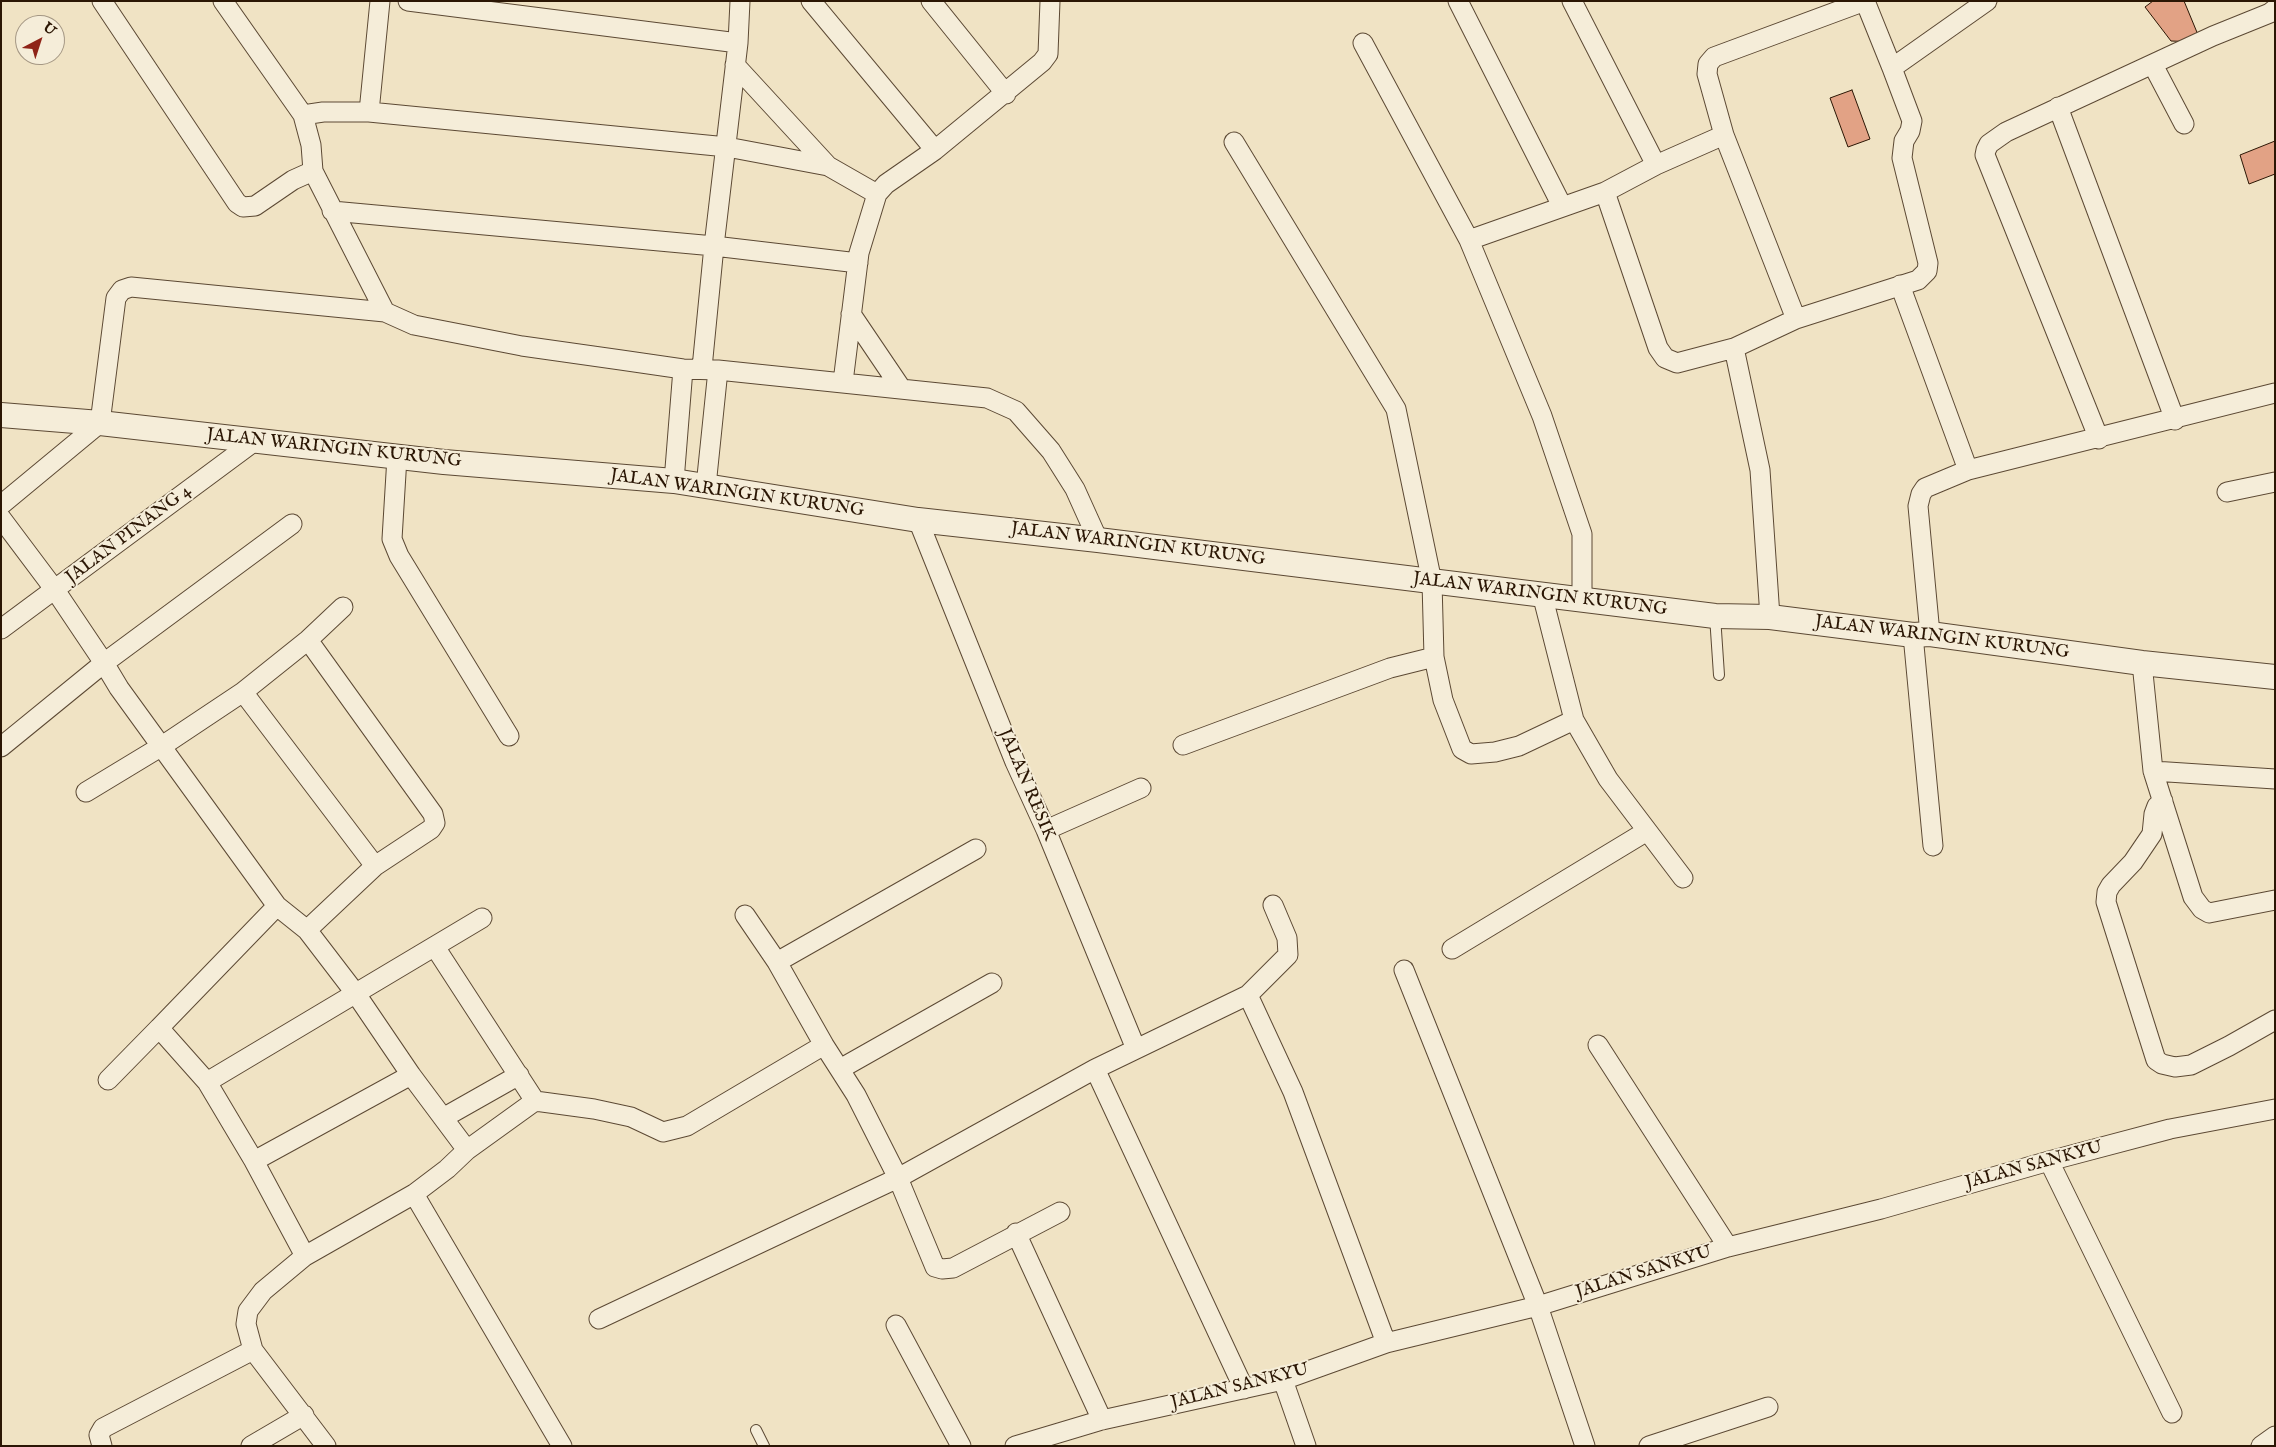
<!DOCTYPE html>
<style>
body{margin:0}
#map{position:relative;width:2276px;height:1447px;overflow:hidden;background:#f0e3c4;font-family:"IM FELL English",serif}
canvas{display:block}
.frame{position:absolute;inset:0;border:2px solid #2b1604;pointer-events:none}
.north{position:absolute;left:15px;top:15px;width:50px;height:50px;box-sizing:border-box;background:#f5edd9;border:1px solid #a49784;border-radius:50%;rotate:40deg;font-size:14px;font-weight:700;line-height:20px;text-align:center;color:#2b1604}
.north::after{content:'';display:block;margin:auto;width:18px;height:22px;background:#8f2418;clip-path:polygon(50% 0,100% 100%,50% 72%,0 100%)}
</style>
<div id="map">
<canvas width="2276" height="1447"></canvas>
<div class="frame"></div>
<div class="north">U</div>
</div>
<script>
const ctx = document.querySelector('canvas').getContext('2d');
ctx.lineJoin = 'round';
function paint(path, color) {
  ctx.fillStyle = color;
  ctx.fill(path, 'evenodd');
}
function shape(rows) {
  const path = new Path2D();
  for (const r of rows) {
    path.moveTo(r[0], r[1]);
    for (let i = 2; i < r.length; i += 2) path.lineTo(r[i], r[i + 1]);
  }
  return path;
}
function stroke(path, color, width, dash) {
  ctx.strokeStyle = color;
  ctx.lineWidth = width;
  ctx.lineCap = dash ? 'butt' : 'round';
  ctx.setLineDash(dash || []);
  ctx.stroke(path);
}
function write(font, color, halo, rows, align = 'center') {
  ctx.font = font + ' "IM FELL English",serif';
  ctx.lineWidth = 4;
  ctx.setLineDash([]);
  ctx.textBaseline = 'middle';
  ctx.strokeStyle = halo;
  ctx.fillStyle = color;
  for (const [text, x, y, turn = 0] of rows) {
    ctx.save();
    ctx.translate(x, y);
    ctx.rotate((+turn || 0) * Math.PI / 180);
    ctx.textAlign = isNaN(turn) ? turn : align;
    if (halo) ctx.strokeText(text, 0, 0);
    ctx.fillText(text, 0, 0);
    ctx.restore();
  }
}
const building = shape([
 [2153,1,2184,1,2201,42,2171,41,2145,7,2153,1],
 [1852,90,1870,139,1848,147,1830,98,1852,90],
 [2275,141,2275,174,2249,184,2240,155,2275,141]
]);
const service = shape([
 [1715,616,1719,675],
 [756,1430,764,1446]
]);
const minor = shape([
 [102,1,237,203,243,207,255,206,293,180,313,171],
 [223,1,303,115,311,145,313,171,385,312,414,325,522,346,621,360,683,369,718,370,987,398,1016,411,1051,451,1075,489,1098,540],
 [408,1,738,43],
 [811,1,935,150],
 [931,1,1006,94],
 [1458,1,1562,206],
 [1572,1,1656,165],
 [1865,1,1892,68,1987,1],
 [1363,43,1469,240],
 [735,65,828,166],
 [2153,65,2184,124],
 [2058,107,2175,420],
 [369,112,380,1],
 [303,115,323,112,369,112,727,147,828,166,877,194],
 [1724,135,1796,319,1918,280,1927,271,1928,263,1902,158,1904,141,1910,131,1912,121,1892,68],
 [1234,142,1396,409,1432,582,1434,657,1443,700,1462,749,1471,754,1495,752,1519,746,1574,720],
 [1605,192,1658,348,1665,358,1677,363,1734,348,1796,319],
 [332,211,714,246,858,263],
 [1900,285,1968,470],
 [851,314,901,388],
 [1734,348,1760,470,1770,617],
 [702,368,714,246,738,43,740,1],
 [843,382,859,253,877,194,886,184,935,150,1042,62,1048,54,1050,1],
 [2099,439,1985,155,1986,150,1989,144,2006,132,2213,36,2270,13,2275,9],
 [397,457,392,539,399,556,509,736],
 [674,481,683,369],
 [706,486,718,370],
 [2227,492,2275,482],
 [1,505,100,423,116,298,122,290,131,287,385,312],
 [1,518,55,590,104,663,119,688,277,906,307,930,356,994,411,1075,467,1150],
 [918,520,1015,762,1046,830,1136,1049],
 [1542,594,1574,720,1608,779,1683,878],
 [1582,598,1582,534,1542,416,1469,240,1605,192,1656,165,1724,135,1707,74,1708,64,1714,57,1865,1],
 [1,629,256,440],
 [1930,634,1918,506,1921,494,1925,488,1968,470,2275,393],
 [1913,635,1933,846],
 [2142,663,2153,771,2193,897,2202,909,2209,913,2275,900],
 [243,692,375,866],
 [1183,745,1390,668,1434,657],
 [1,747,104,663,292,524],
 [2153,771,2275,779],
 [86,792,162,746,243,692,308,640,343,607],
 [2163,801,2157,806,2154,814,2152,834,2133,862,2111,885,2107,892,2106,902,2156,1060,2162,1064,2175,1067,2191,1065,2229,1046,2275,1020],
 [1046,830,1141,788],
 [277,906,159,1028,207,1082,254,1161,305,1256],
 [745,915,777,962,824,1045,856,1095,898,1178,935,1267,942,1269,953,1268,1060,1212],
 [307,930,375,866,431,829,435,823,433,814,308,640],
 [435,947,535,1101,594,1109,631,1117,663,1132,687,1126,824,1045],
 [1452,949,1647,831],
 [777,962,976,849],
 [1404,970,1538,1306,1585,1446],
 [1248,995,1293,1092,1386,1343],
 [1598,1045,1728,1247],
 [840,1069,992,983],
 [1095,1069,1244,1389],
 [108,1080,159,1028],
 [207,1082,482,918],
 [443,1118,519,1075],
 [254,1161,411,1075],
 [2049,1161,2172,1413],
 [414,1194,562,1446],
 [1016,1233,1102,1420],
 [599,1319,898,1178,1095,1069,1248,995,1288,955,1287,938,1273,905],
 [896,1325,961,1446],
 [1283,1380,1306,1446],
 [102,1446,99,1435,103,1428,253,1350],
 [251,1446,304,1415],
 [326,1446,253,1350,246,1324,248,1311,263,1291,305,1256,414,1194,447,1169,467,1150,535,1101],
 [1015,1446,1102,1420,1283,1380,1386,1343,1538,1306,1728,1247,1881,1209,2049,1161,2170,1129,2275,1109],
 [1649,1446,1768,1407],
 [2261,1446,2275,1436]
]);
const tertiary = shape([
 [1,415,100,423,444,462,674,481,918,520,1098,540,1715,616,1770,617,1913,635,1930,634,2142,663,2275,677]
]);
const streetNames = [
 ["JALAN WARINGIN KURUNG",334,449,6],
 ["JALAN WARINGIN KURUNG",737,494,8],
 ["JALAN PINANG 4",129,535,-37],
 ["JALAN WARINGIN KURUNG",1138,545,7],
 ["JALAN WARINGIN KURUNG",1540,595,7],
 ["JALAN WARINGIN KURUNG",1942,638,7],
 ["JALAN RESIK",1026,785,67],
 ["JALAN SANKYU",2034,1166,-15],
 ["JALAN SANKYU",1644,1273,-17],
 ["JALAN SANKYU",1240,1387,-14]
];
paint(building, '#e2a285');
stroke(building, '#2b1604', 1);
stroke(service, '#5c4934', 12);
stroke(minor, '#5c4934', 21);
stroke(tertiary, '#5c4934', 26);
stroke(service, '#f5edd9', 10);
stroke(minor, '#f5edd9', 19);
stroke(tertiary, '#f5edd9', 24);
write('18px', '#2b1604', '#f5edd9', streetNames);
</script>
